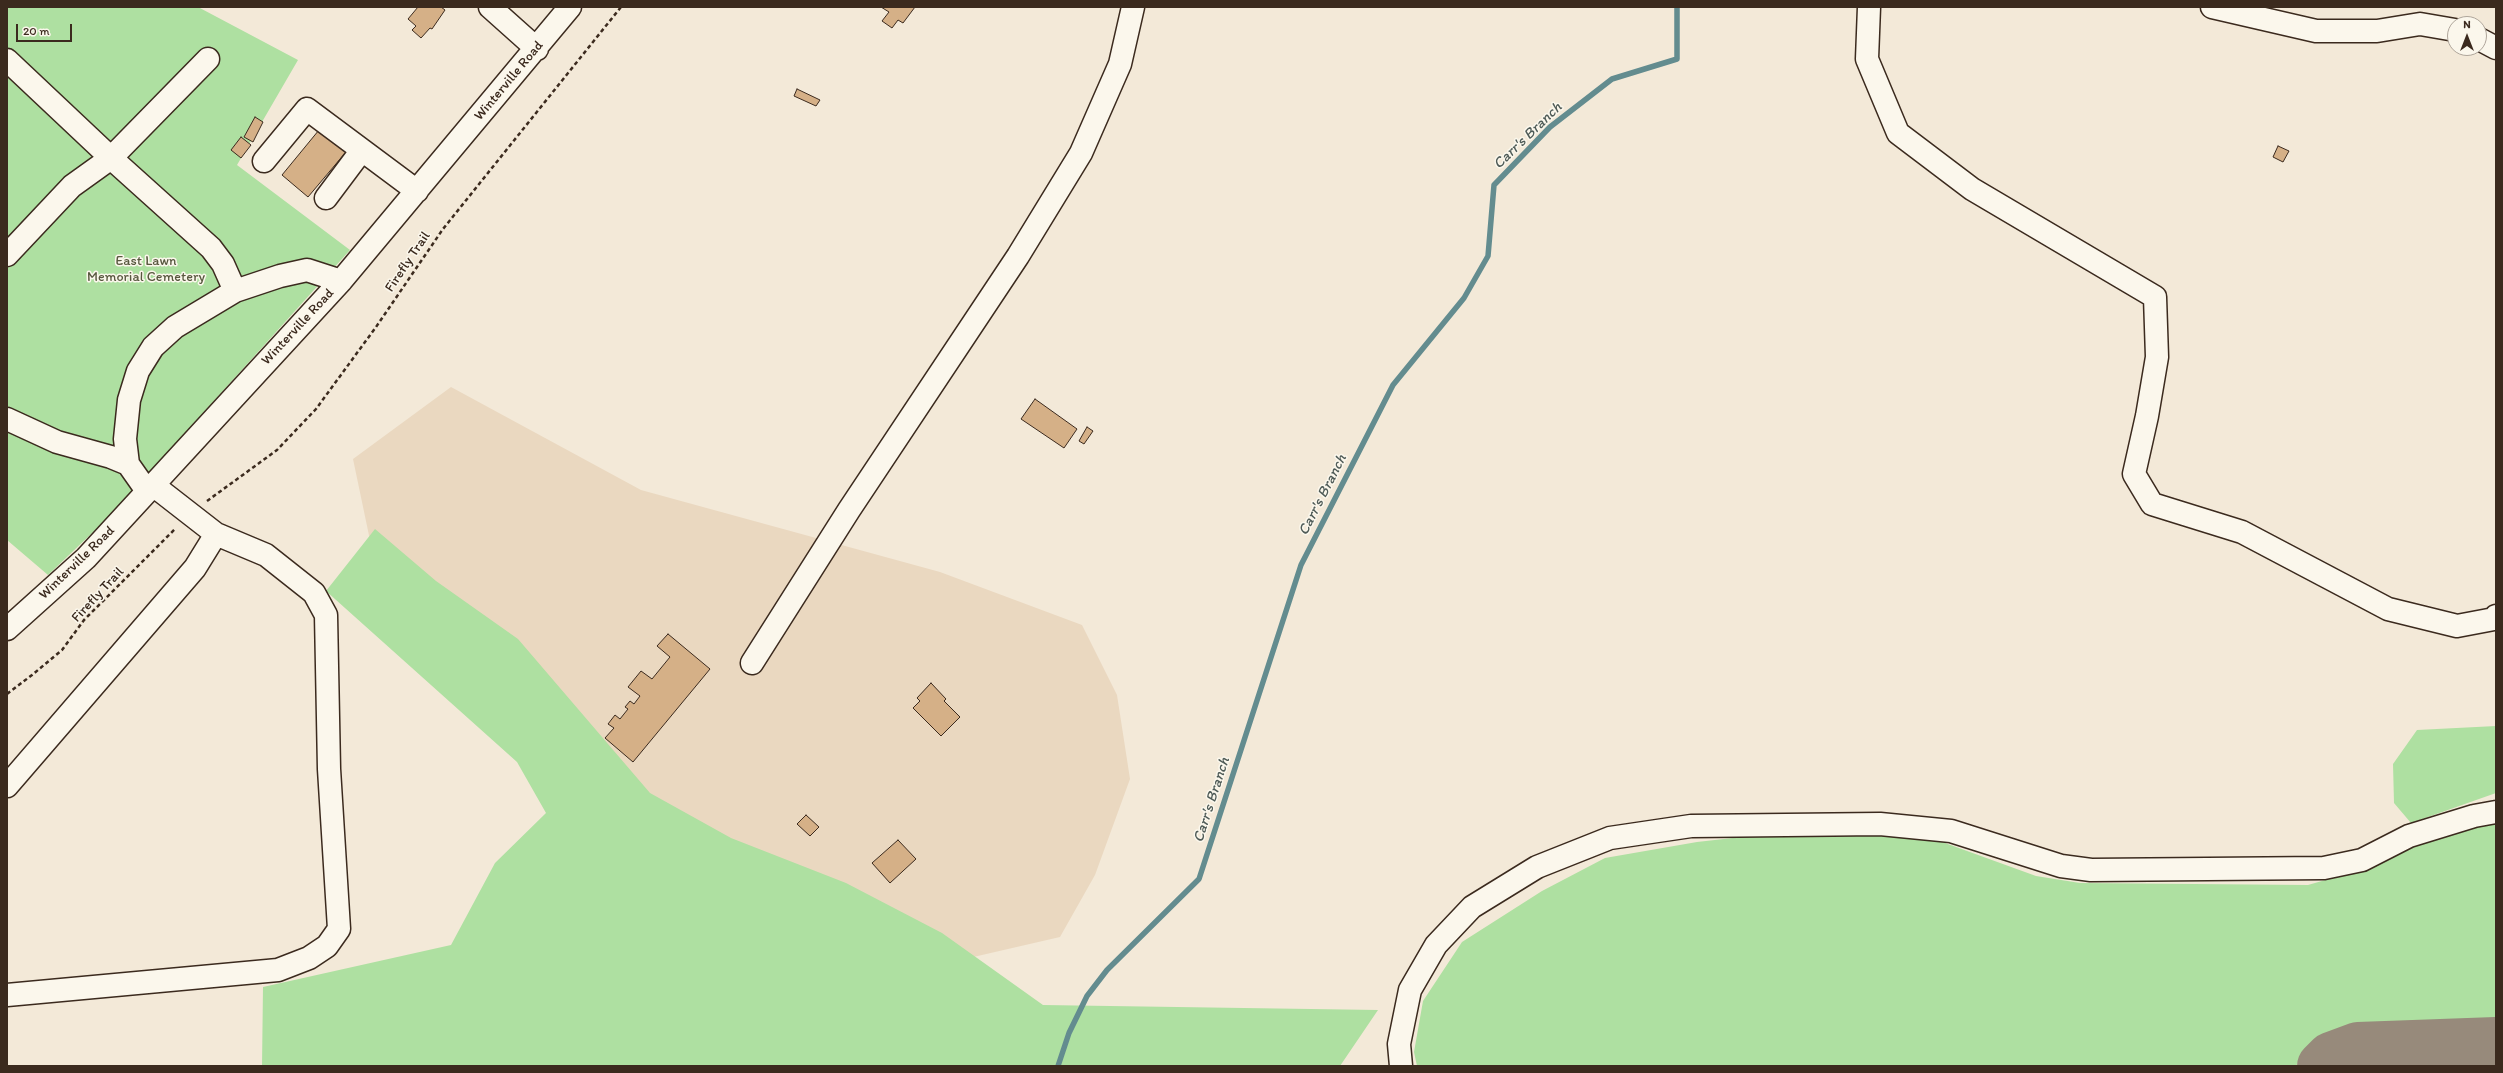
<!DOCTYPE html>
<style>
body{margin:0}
#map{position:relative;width:2503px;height:1073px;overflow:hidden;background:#f3e9d8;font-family:Itim,sans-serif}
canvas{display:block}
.frame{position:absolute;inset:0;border:8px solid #3b2a1e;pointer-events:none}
.north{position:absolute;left:2447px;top:16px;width:40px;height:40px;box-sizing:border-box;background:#fbf7ec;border:1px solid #aea59a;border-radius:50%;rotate:0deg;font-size:11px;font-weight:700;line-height:16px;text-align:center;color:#3b2a1e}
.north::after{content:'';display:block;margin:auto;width:14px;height:18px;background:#3b2a1e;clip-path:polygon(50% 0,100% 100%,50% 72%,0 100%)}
.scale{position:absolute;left:16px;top:24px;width:56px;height:18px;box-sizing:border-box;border:2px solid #3b2a1e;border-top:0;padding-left:5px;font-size:12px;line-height:14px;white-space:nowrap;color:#3b2a1e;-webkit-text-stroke:3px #fbf7ec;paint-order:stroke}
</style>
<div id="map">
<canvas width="2503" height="1073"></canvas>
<div class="frame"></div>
<div class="north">N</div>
<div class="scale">20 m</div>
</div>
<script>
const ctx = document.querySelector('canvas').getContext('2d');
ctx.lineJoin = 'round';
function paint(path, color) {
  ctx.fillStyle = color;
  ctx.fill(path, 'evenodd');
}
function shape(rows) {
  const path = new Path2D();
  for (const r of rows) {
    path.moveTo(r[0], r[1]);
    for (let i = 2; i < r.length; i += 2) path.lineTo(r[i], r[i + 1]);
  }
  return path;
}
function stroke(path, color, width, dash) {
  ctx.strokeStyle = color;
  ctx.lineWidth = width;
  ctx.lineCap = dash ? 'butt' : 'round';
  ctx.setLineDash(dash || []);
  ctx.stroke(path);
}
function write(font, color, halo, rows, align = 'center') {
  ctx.font = font + ' Itim,sans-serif';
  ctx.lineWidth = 3;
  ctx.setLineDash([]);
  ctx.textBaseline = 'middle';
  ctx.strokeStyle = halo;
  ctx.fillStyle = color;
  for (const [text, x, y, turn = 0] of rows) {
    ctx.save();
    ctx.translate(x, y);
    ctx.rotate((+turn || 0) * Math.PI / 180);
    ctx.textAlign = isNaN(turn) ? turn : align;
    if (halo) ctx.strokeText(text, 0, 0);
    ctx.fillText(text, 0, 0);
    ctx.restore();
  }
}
const built = shape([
 [451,387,641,490,940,572,1082,625,1117,695,1130,779,1095,875,1060,937,969,958,648,806,371,545,353,459],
 [2496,933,2496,1066,2198,1066]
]);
const green = shape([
 [7,7,198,7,298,60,237,165,350,250,111,515,48,575,7,540],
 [375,529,436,581,518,639,650,793,731,838,846,883,942,933,1043,1005,1378,1010,1340,1066,262,1066,263,987,451,945,495,863,546,813,517,762,326,591],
 [2496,726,2496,793,2411,823,2394,803,2393,764,2417,730],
 [2496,822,2496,1020,2351,1024,2322,1036,2304,1052,2296,1066,1417,1066,1414,1052,1423,1001,1462,942,1542,891,1605,858,1697,842,1786,832,1871,830,1934,839,2036,876,2080,883,2308,885,2374,866,2419,844,2483,823],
 [2496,1061,2496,1066,2384,1066,2396,1064]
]);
const stream = shape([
 [1058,1066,1069,1033,1087,996,1107,970,1199,879,1301,565,1393,385,1464,298,1488,256,1494,185,1550,127,1612,79,1677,59,1677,7]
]);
const taxiway = shape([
 [2322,1066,2331,1057,2358,1047,2496,1042]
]);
const building = shape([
 [418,7,441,7,445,10,432,29,430,28,421,38,412,30,416,26,408,19,418,7],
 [881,7,915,7,903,23,898,20,892,28,882,21,889,12,881,7],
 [797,89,820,100,816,106,794,96,797,89],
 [255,117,263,122,253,142,244,137,255,117],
 [319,130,346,152,308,197,282,175,319,130],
 [241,137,251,145,241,158,231,150,241,137],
 [2278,146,2289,151,2283,162,2273,157,2278,146],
 [1035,399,1077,429,1064,448,1021,419,1035,399],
 [1087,427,1093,431,1084,444,1079,441,1087,427],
 [668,634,710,669,633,762,605,738,614,728,608,724,615,715,620,719,628,709,625,707,630,701,634,704,640,696,628,687,641,671,652,679,670,657,657,646,668,634],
 [931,683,946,699,944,701,960,717,941,736,913,708,920,701,917,698,931,683],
 [806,815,819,827,810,836,797,824,806,815],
 [898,840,916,859,890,883,872,863,898,840]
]);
const path = shape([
 [207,501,277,450,316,409,376,327,443,229,621,7],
 [7,694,32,675,62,650,84,620,176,528]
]);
const minor = shape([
 [490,7,537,49],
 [1869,7,1867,59,1898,133,1972,189,2155,297,2157,357,2147,416,2134,474,2152,504,2242,532,2388,609,2457,626,2494,619,2496,616],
 [2212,7,2316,31,2377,31,2420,24,2455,30],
 [2479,39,2496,48],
 [7,60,111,158,211,248,223,264,235,291],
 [264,161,307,109,417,191],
 [326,198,362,150],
 [7,255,72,186,111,158,208,59],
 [7,419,57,442,111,457,128,464],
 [147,491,128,464,125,439,129,400,138,371,153,347,175,327,235,291,280,276,307,270,341,281],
 [7,629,86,558,341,281,570,7],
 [752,663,849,510,1018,256,1081,153,1120,64,1133,7],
 [7,786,195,568,216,534],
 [7,995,278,970,309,958,327,946,339,929,329,769,326,615,314,593,266,555,216,534,153,485],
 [1401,1066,1399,1044,1410,990,1436,945,1472,907,1537,867,1610,838,1691,826,1880,824,1951,831,2061,866,2091,870,2324,868,2362,860,2409,836,2474,816,2496,812]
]);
const streetNames = [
 ["Winterville Road",509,81,-50],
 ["Firefly Trail",408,262,-56],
 ["Winterville Road",298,327,-47],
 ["Winterville Road",77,563,-44],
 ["Firefly Trail",98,595,-47]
];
const parkNames = [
 ["East Lawn",146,261],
 ["Memorial Cemetery",146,277]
];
const waterNames = [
 ["Carr's Branch",1528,136,-44],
 ["Carr's Branch",1323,495,-63],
 ["Carr's Branch",1212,800,-72]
];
paint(built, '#ead8c0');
paint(green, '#aee0a1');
stroke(stream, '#638c8f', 5.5);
stroke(taxiway, '#978a7b', 50);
paint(building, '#d5b087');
stroke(building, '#3b2a1e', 1);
stroke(minor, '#3b2a1e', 25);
stroke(path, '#3b2a1e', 2.5, [4, 3]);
stroke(minor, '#fbf7ec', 22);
write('14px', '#3b2a1e', '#fbf7ec', streetNames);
write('14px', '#58583f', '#fbf7ec', parkNames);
write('italic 15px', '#4f5b57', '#fbf7ec', waterNames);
</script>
